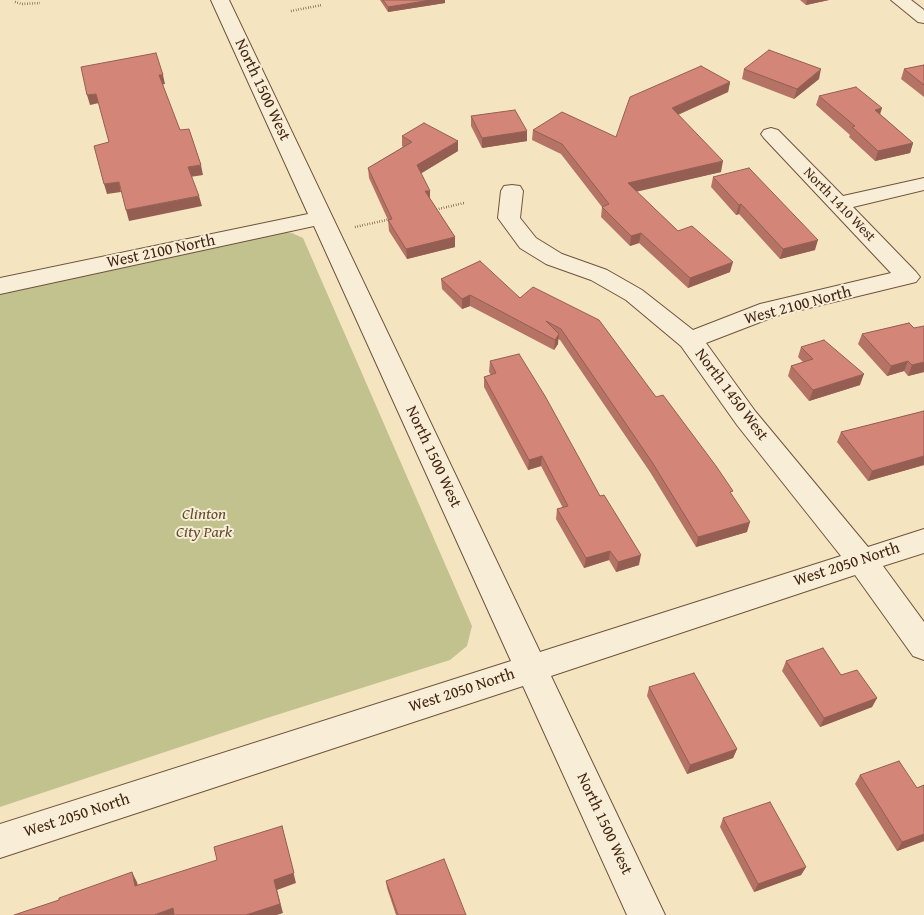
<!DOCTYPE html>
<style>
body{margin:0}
canvas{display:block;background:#f5e4c0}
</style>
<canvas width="924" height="915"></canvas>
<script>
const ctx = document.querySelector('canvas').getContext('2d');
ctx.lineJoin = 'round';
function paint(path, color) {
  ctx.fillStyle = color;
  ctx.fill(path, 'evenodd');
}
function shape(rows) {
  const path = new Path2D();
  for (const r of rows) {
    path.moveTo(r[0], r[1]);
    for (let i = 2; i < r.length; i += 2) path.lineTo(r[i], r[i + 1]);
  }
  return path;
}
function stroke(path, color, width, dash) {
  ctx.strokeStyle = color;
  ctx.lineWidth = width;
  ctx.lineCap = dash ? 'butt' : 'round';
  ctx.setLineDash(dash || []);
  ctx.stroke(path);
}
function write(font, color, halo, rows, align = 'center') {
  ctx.font = font + ' "Gentium Book Plus",serif';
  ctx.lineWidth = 4;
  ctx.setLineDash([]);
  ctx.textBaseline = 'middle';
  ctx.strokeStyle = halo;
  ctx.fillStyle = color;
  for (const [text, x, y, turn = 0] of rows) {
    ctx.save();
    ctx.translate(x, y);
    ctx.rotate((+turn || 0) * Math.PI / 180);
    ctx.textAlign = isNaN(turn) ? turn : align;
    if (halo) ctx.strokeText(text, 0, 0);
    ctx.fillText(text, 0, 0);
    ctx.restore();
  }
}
const green = shape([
 [275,231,292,233,303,238,472,626,467,646,450,660,267,718,0,807,0,290]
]);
const path = shape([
 [15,2,22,4,40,3],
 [291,11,322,5],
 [434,210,464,203],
 [355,227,391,219]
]);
const minor = shape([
 [211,0,229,0,540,652,841,556,737,425,681,346,626,300,591,280,546,264,520,248,498,218,501,191,504,186,512,185,520,186,523,191,520,218,536,238,562,254,607,270,642,290,693,330,760,304,891,273,764,138,761,134,764,130,771,128,778,130,843,196,924,178,924,190,853,207,916,272,920,277,916,282,776,316,706,343,755,411,868,547,924,529,924,553,883,566,924,622,924,660,913,656,855,575,551,676,665,915,627,915,523,686,0,858,0,824,511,661,314,226,0,294,0,278,308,214,211,0],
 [891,0,911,0,924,10,924,23,918,22,891,0]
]);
const wall = shape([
 [380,0,445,0,445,3,388,12],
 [800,0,829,0,806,5],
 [924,65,924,97,901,79,904,69],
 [744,69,819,79,794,99,742,79],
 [730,82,728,92,678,115,721,172,636,191,678,231,730,272,688,288,639,243,630,246,601,217,602,207,561,154,532,140,533,130,616,137],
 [819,96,880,114,913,143,910,153,875,161,849,137,850,135,816,105],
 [471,116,527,141,482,148,471,126],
 [402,136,458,151,421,173,430,191,430,199,455,237,455,247,407,259,389,231,388,220,369,178,368,168,403,147,402,146],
 [713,177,815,250,780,259,739,214,736,215,711,187],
 [441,279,520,298,656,397,732,495,747,532,696,547,650,472,560,340,558,339,558,344,554,350,470,306,462,309,442,289],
 [909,323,924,372,908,376,904,371,887,376,858,344,862,334],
 [801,347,860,385,809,401,788,376,791,366,803,362,798,357],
 [490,361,600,496,639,565,616,572,609,560,584,568,556,519,557,509,563,508,541,466,528,470,484,387,484,377,491,375,489,372],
 [924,411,924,465,868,481,837,442,841,432],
 [786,661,841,675,877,698,872,707,820,727,782,671],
 [649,687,737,749,733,758,687,774,647,696],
 [860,775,917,788,924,785,924,841,897,851,855,784],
 [723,818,806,867,801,875,754,892,720,827],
 [386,881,466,915,396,915,387,888]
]);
const shadedWall = shape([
 [431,0,445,0,445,3,388,12,388,7],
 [807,0,829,0,806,5],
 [821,69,819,79,794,99,797,89],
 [159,75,163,75,165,84,161,85],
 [730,82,728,92,670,118,672,108],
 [96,94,99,103,90,105,87,95],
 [882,108,879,118,875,110],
 [527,131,527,141,482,148,482,138],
 [458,141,458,151,417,176,417,165],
 [913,143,910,153,875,161,878,151],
 [723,161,721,172,627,194,628,183],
 [201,165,203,175,190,177,188,167],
 [119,182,121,192,107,194,104,184],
 [425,191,430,191,430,201],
 [199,196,202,206,129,221,126,210],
 [741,204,739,214,736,215,739,205],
 [641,233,639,243,630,246,631,236],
 [455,237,455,247,407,259,406,249],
 [818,240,815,250,780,259,783,249],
 [733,262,730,272,688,288,690,278],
 [470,295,470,306,462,309,462,299],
 [559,334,558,344,554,350,555,340],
 [908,361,904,371,887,376,891,366],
 [924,362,924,372,908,376,912,365],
 [864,374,860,385,809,401,813,390],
 [542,456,541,466,528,470,529,460],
 [924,456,924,465,868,481,872,471],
 [750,522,747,532,696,547,698,537],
 [610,551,609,560,584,568,586,558],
 [641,555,639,565,616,572,618,562],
 [877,698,872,707,820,727,824,718],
 [737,749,733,758,687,774,690,765],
 [282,826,296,883,277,890,283,913,277,915,246,915,274,880],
 [924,834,924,841,897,851,902,842],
 [806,867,801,875,754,892,758,884],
 [132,872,137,882,140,895,135,886],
 [173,908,177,915,154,915]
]);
const building = shape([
 [383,0,431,0,388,7,383,0],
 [769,50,821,69,797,89,744,69,769,50],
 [156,53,163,75,159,75,180,130,189,129,201,165,188,167,199,196,126,210,119,182,104,184,94,146,109,142,96,94,87,95,81,67,156,53],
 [924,65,924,85,904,69,924,65],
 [701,66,730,82,672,108,723,161,628,183,678,231,692,226,733,262,690,278,641,233,631,236,602,207,609,204,562,144,533,130,562,112,616,137,630,97,701,66],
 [856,87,882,108,875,110,913,143,878,151,852,127,855,126,819,96,856,87],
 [515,110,527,131,482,138,471,116,515,110],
 [424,123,458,141,417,165,430,191,425,191,455,237,406,249,388,220,392,219,368,168,412,142,402,136,424,123],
 [749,168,818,240,783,249,741,204,739,205,713,177,749,168],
 [480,261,520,298,533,287,599,320,656,397,663,395,716,466,733,491,730,492,750,522,698,537,652,462,561,329,546,321,559,334,555,340,470,295,462,299,441,279,480,261],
 [909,323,914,328,924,326,924,362,912,365,908,361,891,366,862,334,909,323],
 [824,340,864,374,813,390,791,366,813,359,801,347,824,340],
 [519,354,545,396,600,496,604,495,641,555,618,562,610,551,586,558,557,509,568,506,542,456,529,460,484,377,496,373,490,361,519,354],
 [924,411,924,456,872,471,841,432,924,411],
 [823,648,841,675,857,670,877,698,824,718,786,661,823,648],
 [694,673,737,749,690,765,649,687,694,673],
 [899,761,917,788,924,785,924,834,902,842,860,775,899,761],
 [770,802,806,867,758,884,723,818,770,802],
 [282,826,294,873,274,880,280,904,246,915,174,915,173,908,154,915,14,915,59,900,59,898,132,872,135,886,217,860,214,847,282,826],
 [444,859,466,915,398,915,386,881,444,859]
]);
const farStreetnames = [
 ["North 1410 West",839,205,46]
];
const streetNames = [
 ["North 1500 West",262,90,65],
 ["West 2100 North",161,252,-12],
 ["West 2100 North",798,306,-15],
 ["North 1450 West",731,395,53],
 ["North 1500 West",433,457,65],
 ["West 2050 North",847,565,-18],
 ["West 2050 North",462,691,-18],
 ["West 2050 North",77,816,-18],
 ["North 1500 West",604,824,65]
];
const parkNames = [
 ["Clinton",204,515],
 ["City Park",204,533]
];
paint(green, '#c2c28e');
stroke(minor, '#6f543d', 2);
stroke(path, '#422411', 2.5, [0.5, 2]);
paint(minor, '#f8edd6');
paint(wall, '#b57366');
paint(shadedWall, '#945e53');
paint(building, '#d38677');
stroke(building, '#945e53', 1);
write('14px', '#422411', '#f8edd6', farStreetnames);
write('16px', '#422411', '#f8edd6', streetNames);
write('italic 16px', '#624c30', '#f8edd6', parkNames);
</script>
